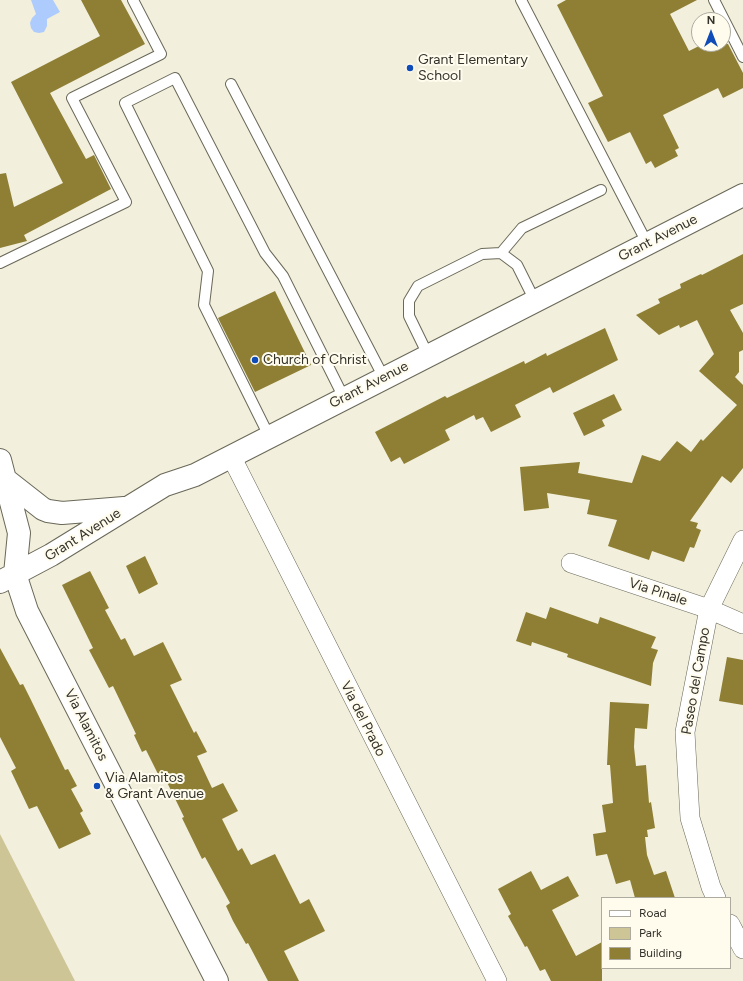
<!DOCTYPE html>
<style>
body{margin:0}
#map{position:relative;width:743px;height:981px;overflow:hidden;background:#f2efdd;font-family:Figtree,sans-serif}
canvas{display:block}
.legend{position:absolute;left:601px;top:897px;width:130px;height:72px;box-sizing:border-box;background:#fffcee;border:1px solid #adaba0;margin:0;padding:5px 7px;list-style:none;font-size:12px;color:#33322b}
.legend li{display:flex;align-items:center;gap:8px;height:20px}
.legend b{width:20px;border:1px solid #adaba0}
.north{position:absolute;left:691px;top:12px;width:40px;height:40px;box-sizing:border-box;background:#fffcee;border:1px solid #adaba0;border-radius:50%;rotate:0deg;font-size:11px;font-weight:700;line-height:16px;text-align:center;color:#33322b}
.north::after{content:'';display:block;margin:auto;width:14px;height:18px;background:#104cb7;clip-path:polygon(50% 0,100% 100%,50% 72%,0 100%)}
</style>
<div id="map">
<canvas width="743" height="981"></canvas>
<ul class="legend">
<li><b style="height:5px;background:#fff"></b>Road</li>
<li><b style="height:11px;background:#cec597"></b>Park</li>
<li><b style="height:11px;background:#8e7f34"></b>Building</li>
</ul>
<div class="north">N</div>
</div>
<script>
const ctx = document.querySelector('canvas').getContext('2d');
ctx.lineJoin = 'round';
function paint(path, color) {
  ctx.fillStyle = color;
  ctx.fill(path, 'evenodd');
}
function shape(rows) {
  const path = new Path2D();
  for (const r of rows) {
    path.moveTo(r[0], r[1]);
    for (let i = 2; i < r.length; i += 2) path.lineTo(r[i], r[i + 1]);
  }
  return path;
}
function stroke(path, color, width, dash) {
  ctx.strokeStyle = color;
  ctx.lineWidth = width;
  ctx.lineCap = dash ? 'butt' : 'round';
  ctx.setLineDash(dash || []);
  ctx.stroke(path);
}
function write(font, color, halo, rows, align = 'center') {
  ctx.font = font + ' Figtree,sans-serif';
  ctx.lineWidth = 4;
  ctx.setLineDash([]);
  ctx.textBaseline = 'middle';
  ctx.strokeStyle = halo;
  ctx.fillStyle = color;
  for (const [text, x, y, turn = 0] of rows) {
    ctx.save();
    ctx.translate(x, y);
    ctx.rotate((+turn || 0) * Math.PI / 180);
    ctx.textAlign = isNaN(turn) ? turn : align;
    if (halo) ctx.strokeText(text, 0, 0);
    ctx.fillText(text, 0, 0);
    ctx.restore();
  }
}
const green = shape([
 [0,834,75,981,0,981]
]);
const water = shape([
 [31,0,53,0,60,12,47,19,47,26,44,32,39,33,34,32,31,28,30,23,32,18,36,14]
]);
const building = shape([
 [81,0,121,0,145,44,50,93,86,159,94,155,111,189,24,235,27,241,0,248,0,174,6,173,14,207,63,183,11,82,100,36],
 [566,0,697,0,670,14,689,51,703,44,728,44,743,73,743,88,723,98,718,88,663,115,679,148,675,150,678,156,655,168,651,161,646,164,630,132,608,142,588,103,603,96,557,5],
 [743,254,743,304,730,310,743,333,743,350,739,352,739,372,735,377,743,385,743,468,731,483,722,476,690,521,698,523,696,528,701,530,694,548,690,547,684,562,652,551,649,560,608,546,617,520,587,514,590,500,547,493,549,508,524,511,520,467,580,462,578,473,632,483,642,455,660,461,677,441,691,452,701,439,703,441,737,405,699,371,714,354,697,320,680,328,679,325,659,335,636,315,660,303,658,299,681,288,680,284,701,274,702,275],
 [275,291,311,365,255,392,218,318],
 [605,328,618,360,553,393,550,387,515,405,521,417,491,432,483,417,476,420,474,415,445,430,450,440,404,464,400,457,391,462,375,432,445,396,447,398,524,361,525,364,546,353,547,356],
 [614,394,622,410,602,420,605,426,584,436,573,413],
 [145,556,158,584,139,594,126,566],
 [90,571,109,608,105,610,121,640,125,638,134,656,163,642,182,680,170,685,194,733,196,731,207,752,197,756,212,788,223,783,238,811,222,819,238,851,242,848,251,865,275,854,300,904,309,899,325,931,284,951,299,981,268,981,248,943,246,944,233,921,226,906,230,903,205,857,202,859,182,818,184,817,162,772,158,774,146,750,142,752,134,735,136,734,113,686,109,688,98,667,89,650,93,648,62,585],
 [550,607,598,624,600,617,656,637,651,648,658,650,653,663,651,686,567,657,568,654,532,642,531,646,516,641,526,612,546,619],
 [0,648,20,685,23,684,31,700,65,770,68,769,77,786,71,789,83,811,80,813,91,834,59,849,37,806,29,809,11,771,16,768,0,737],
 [727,657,743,660,743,705,719,701],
 [610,702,649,704,647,729,635,728,634,747,636,766,646,765,649,803,651,802,655,828,647,830,648,837,645,837,647,855,654,875,666,871,675,898,635,898,630,880,616,884,607,854,596,856,593,834,606,832,602,805,613,803,610,765,607,765],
 [531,871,541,890,568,876,579,896,552,910,576,956,602,942,602,981,551,981,545,969,540,971,527,946,525,947,513,925,508,916,511,914,498,889]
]);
const service = shape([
 [521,0,647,243],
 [714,0,743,57],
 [231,84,384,378],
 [501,253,522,228,601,190],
 [0,263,126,202,72,98,161,54,133,0],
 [428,355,409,316,409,301,418,286,482,254,501,253,517,265,535,301],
 [269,436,204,305,208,271,125,103,175,78,265,253,283,276,344,398]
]);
const minor = shape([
 [231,456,497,981],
 [571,563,709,609,743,624],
 [716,898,711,887,690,818,685,732,709,609,743,540],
 [730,924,743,949]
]);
const tertiary = shape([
 [15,574,27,611,217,981]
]);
const secondary = shape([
 [0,460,19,533,15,574],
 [6,480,43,509,48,511,62,513,124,508],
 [0,582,51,555,165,485,195,475,743,195]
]);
const markers = [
 [410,68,4,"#104cb7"],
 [255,360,4,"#104cb7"],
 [97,786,4,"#104cb7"]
];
const poiNames = [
 ["Grant Elementary",418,60],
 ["School",418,76],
 ["Church of Christ",263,360],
 ["Via Alamitos",105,778],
 ["& Grant Avenue",105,794]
];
const streetNames = [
 ["Grant Avenue",658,238,-27],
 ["Grant Avenue",369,385,-27],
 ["Grant Avenue",83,535,-32],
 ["Via Pinale",658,592,18],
 ["Paseo del Campo",696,681,-80],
 ["Via del Prado",363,719,63],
 ["Via Alamitos",86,725,63]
];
paint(green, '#cec597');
paint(water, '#aecbfd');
paint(building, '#8e7f34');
stroke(service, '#6a6858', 12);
stroke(minor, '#6a6858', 20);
stroke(tertiary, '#6a6858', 24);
stroke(secondary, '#6a6858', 24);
stroke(service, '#fff', 10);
stroke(minor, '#fff', 19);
stroke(tertiary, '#fff', 22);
stroke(secondary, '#fff', 22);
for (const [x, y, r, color] of markers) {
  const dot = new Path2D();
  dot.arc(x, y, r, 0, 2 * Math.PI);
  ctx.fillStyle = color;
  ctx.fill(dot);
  stroke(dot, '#fffcee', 1.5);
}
write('14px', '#33322b', '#fffcee', poiNames, 'left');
write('14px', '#33322b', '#fffcee', streetNames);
</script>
